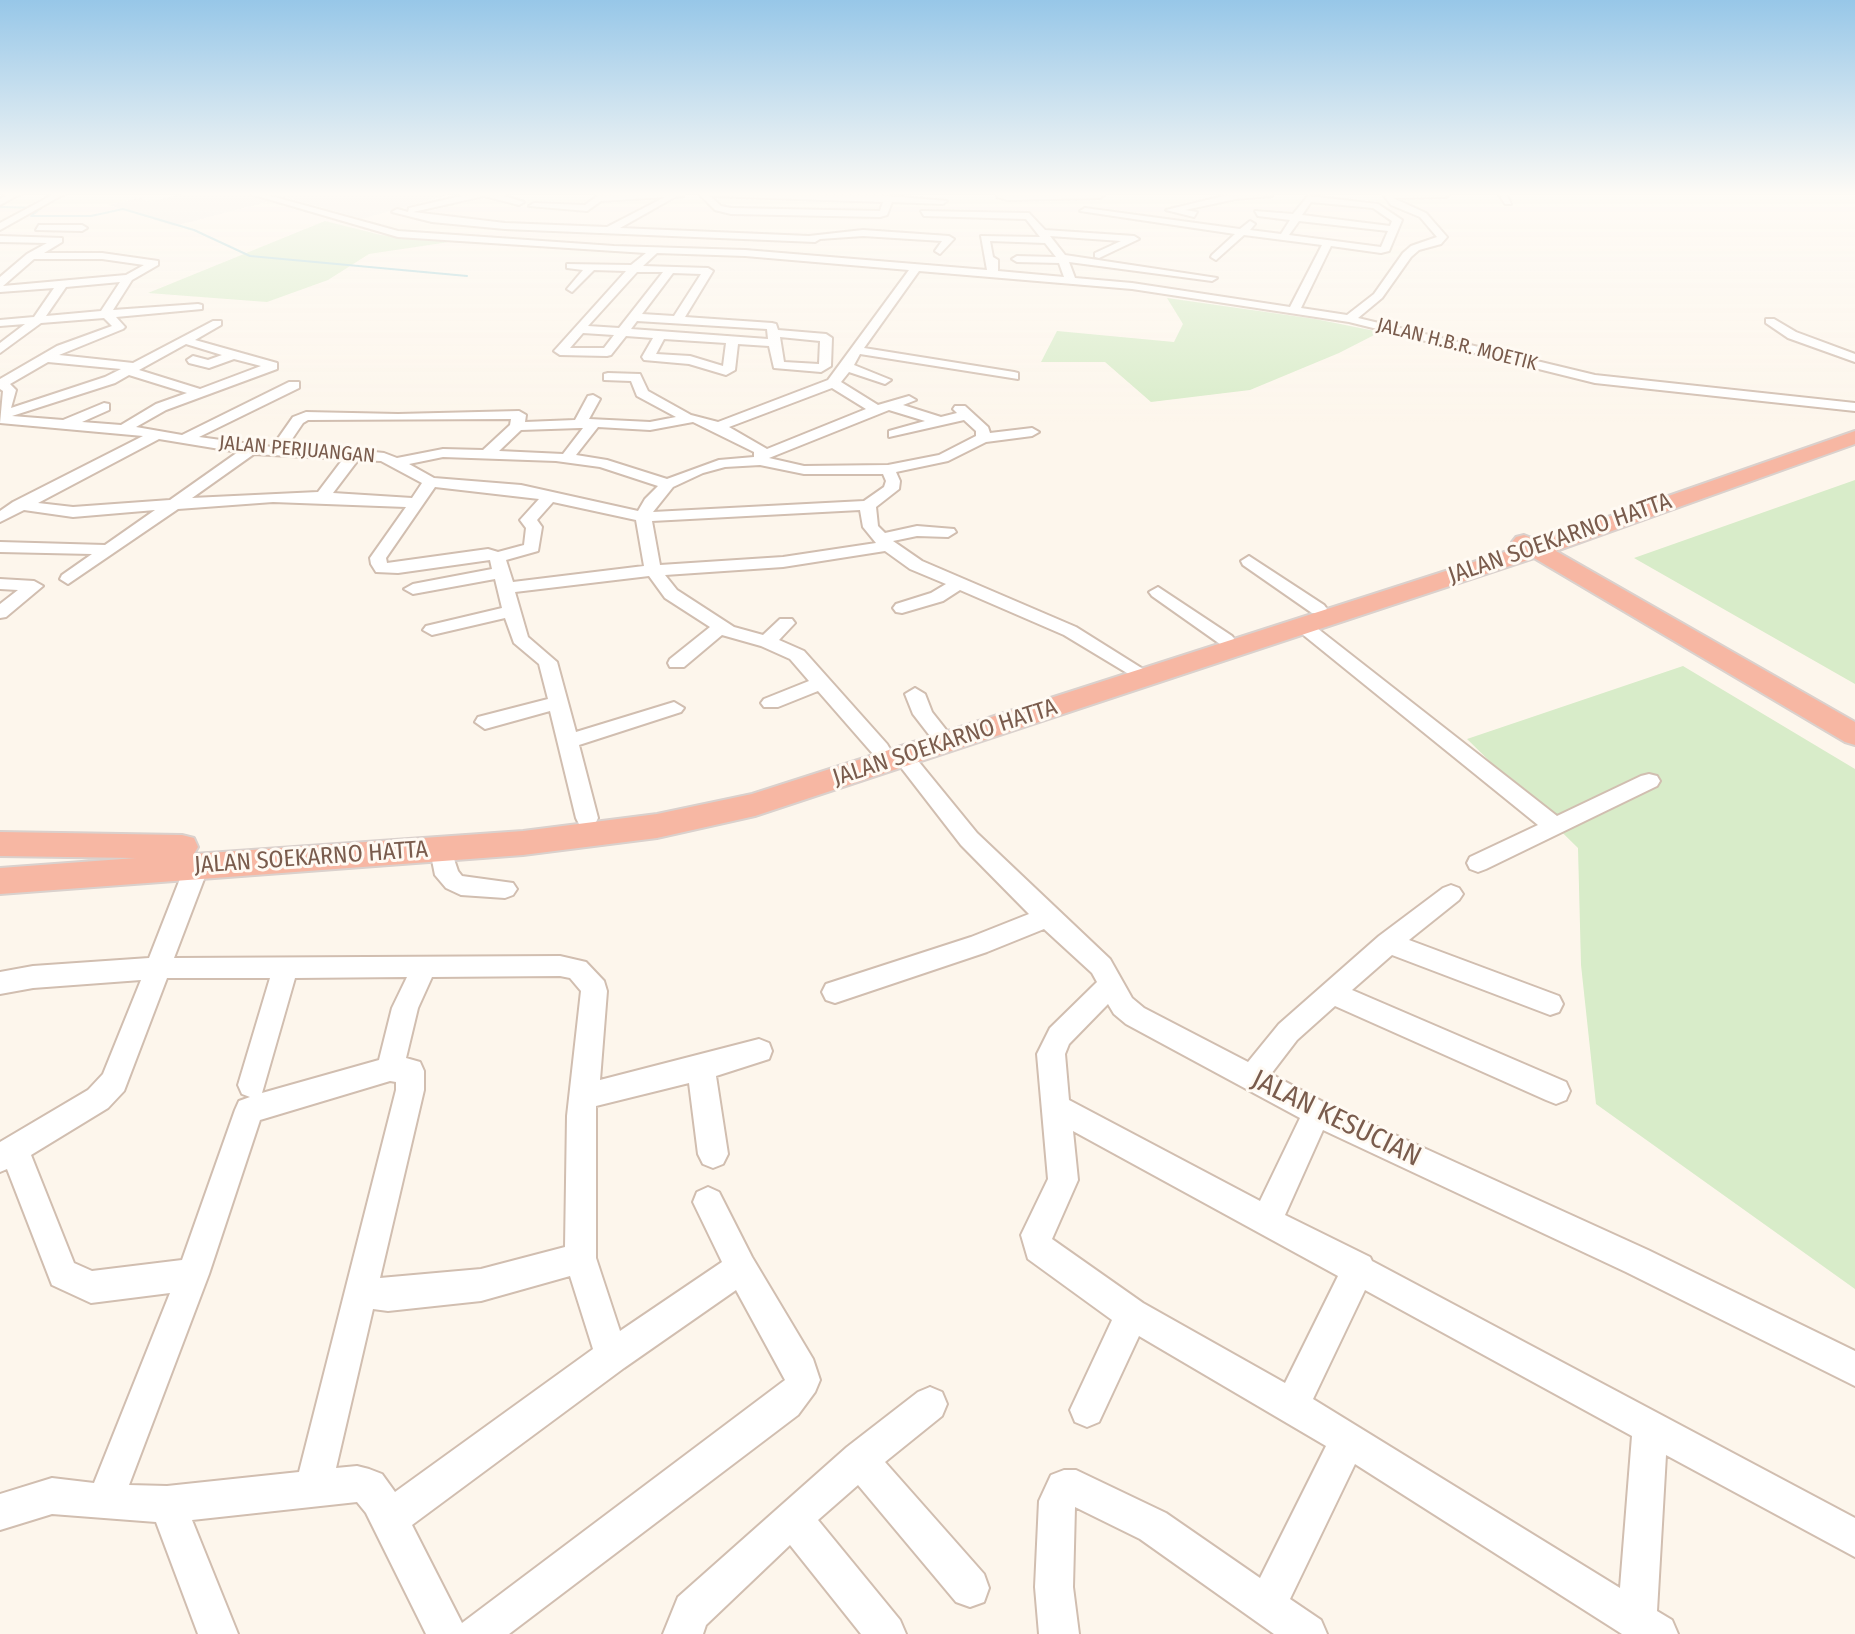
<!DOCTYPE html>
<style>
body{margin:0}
canvas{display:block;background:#fdf6ec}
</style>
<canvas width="1855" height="1634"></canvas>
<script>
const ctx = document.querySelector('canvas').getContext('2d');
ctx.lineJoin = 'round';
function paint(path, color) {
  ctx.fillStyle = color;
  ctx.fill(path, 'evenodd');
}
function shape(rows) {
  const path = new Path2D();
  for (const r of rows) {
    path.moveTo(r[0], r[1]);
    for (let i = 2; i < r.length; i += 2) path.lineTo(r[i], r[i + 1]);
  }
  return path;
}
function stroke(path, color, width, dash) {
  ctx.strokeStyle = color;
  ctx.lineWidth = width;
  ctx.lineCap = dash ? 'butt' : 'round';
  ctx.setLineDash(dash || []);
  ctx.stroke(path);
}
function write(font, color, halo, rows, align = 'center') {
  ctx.font = font + ' "Fira Sans Condensed",sans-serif';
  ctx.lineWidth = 6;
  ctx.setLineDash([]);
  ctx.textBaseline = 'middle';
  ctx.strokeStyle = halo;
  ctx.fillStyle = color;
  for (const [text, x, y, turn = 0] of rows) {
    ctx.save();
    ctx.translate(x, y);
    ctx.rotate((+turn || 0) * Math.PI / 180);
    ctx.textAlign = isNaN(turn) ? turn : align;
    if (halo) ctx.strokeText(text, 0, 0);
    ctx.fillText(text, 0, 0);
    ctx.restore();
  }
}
const industrial = shape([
 [187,193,453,193,362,219,286,197,174,226,109,205,139,198,151,202]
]);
const green = shape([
 [325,221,381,235,449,242,369,254,328,280,267,302,148,293],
 [1167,298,1315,319,1380,332,1339,353,1250,390,1151,402,1105,362,1041,362,1057,331,1174,342,1183,324],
 [1855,480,1855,684,1634,558],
 [1683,666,1855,769,1855,1289,1596,1104,1581,965,1578,848,1467,739]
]);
const stream = shape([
 [0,207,41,208,31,216,91,216,123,209,194,230,250,256,467,276]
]);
const minor = shape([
 [11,193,22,193,0,205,0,199,11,193],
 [56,193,66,193,0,230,0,223,56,193],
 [247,193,260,193,398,231,614,246,745,250,987,270,981,236,1040,237,1026,219,924,216,921,211,1029,213,1045,230,1134,236,1139,239,1099,258,1095,257,1095,253,1121,241,1050,236,1065,255,1217,278,1212,281,1069,262,1075,278,1132,283,1290,307,1322,245,1244,235,1216,260,1211,257,1212,255,1235,234,1080,211,1085,208,1240,229,1250,221,1255,224,1250,230,1281,234,1290,220,1258,216,1255,211,1293,214,1308,196,1378,204,1402,220,1389,251,1381,253,1331,246,1301,308,1347,315,1374,294,1403,253,1411,246,1437,237,1420,217,1391,205,1382,193,1450,193,1446,197,1393,198,1426,213,1447,237,1441,244,1419,250,1411,257,1382,298,1358,318,1595,375,1855,403,1855,411,1595,383,1349,322,1132,289,919,271,864,348,1014,372,1018,373,1018,379,860,354,854,365,891,380,885,384,849,372,841,382,878,405,909,396,916,400,903,405,941,417,957,413,953,409,955,406,965,406,988,427,990,433,1032,428,1039,432,1032,436,986,442,948,461,896,472,900,481,899,489,876,507,878,526,885,533,917,526,954,529,956,532,948,537,917,536,893,541,922,561,1076,627,1143,669,1134,675,1127,673,1064,635,960,590,943,601,902,613,896,612,893,608,896,604,931,593,946,584,910,569,885,551,783,567,665,575,677,590,734,627,763,635,780,619,792,619,795,623,779,640,804,651,887,744,890,749,887,754,880,756,873,754,818,691,778,707,764,707,761,703,764,699,809,681,790,659,761,646,722,635,684,667,670,667,668,663,670,659,710,627,665,598,649,576,515,592,528,637,557,662,576,732,674,702,684,708,681,712,579,745,598,818,595,824,587,826,579,824,576,818,550,711,485,729,475,722,478,717,548,699,539,664,514,643,505,618,432,635,423,630,426,626,502,608,495,579,413,594,404,589,413,584,492,569,490,560,398,573,376,572,371,564,370,558,406,507,273,502,178,509,68,584,60,579,62,575,92,554,0,552,0,542,105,545,155,510,73,517,24,510,0,522,0,511,13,502,143,436,0,423,3,391,0,389,0,379,57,346,112,326,104,318,41,323,0,353,0,343,25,324,0,326,0,320,34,317,54,288,0,292,0,277,27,254,47,243,0,242,0,236,62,238,62,242,44,253,102,253,158,261,158,265,132,280,113,310,198,304,202,305,202,309,116,317,125,327,123,329,59,355,133,363,213,321,221,321,221,325,195,340,277,363,277,369,166,410,136,427,182,435,289,382,299,382,299,388,199,437,272,447,293,417,306,412,398,414,519,411,526,415,525,422,575,420,588,396,593,395,600,399,589,419,650,422,676,417,637,396,631,381,604,380,604,374,608,373,640,374,648,391,691,415,718,422,828,380,909,270,745,256,657,253,643,266,708,268,713,271,685,317,772,323,776,324,778,330,826,334,832,338,831,366,821,372,774,368,769,346,738,344,735,370,726,375,689,364,644,360,642,357,653,338,626,336,611,355,607,356,560,355,554,351,626,271,594,270,572,292,567,289,583,270,567,268,567,264,631,265,646,253,398,237,247,193],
 [1311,202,1373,208,1392,221,1390,226,1302,215,1311,202],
 [1299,221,1388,231,1381,247,1289,235,1299,221],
 [990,241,1045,243,1056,257,1017,256,1012,259,1017,262,1059,263,1064,277,998,271,998,260,993,257,990,241],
 [34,259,102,259,144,265,126,275,3,286,34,259],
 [637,272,663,272,619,328,588,326,637,272],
 [673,273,701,274,674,316,642,314,673,273],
 [120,282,101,311,46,316,66,287,120,282],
 [637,321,767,329,768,339,631,329,637,321],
 [583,333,614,335,604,348,570,348,583,333],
 [780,337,820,341,819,364,784,362,780,337],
 [664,339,726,343,723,366,690,356,656,354,664,339],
 [186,344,222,355,208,360,193,356,187,360,189,363,209,368,234,359,261,366,200,389,139,370,186,344],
 [48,362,121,369,105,377,11,408,16,390,10,384,48,362],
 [129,375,187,393,156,404,121,425,82,422,109,410,109,404,104,403,63,420,12,416,115,383,129,375],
 [832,388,866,409,767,449,729,427,832,388],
 [889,410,925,421,889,431,889,437,964,420,976,431,976,436,939,455,888,465,804,466,769,458,889,410],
 [511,419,510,425,483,450,443,449,397,458,384,453,355,450,286,448,303,423,308,420,511,419],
 [693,422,754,452,754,457,719,460,667,479,607,460,576,455,598,427,650,430,693,422],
 [580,428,583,428,563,454,499,451,521,430,580,428],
 [159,439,238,452,170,500,73,507,38,503,159,439],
 [254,454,343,459,318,492,192,498,254,454],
 [443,457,556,461,600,467,658,486,645,499,638,511,521,485,434,478,409,464,443,457],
 [358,460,381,461,422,483,412,498,333,493,358,460],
 [760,465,804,474,883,474,886,481,884,487,864,501,653,512,673,487,703,473,725,467,760,465],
 [435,487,539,499,520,520,526,528,524,545,498,552,488,549,387,563,386,558,435,487],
 [553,502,636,520,644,566,513,582,506,560,538,551,542,527,537,520,553,502],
 [860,510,863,527,876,543,783,557,660,565,652,521,860,510],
 [474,193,494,193,524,202,519,205,484,196,413,212,505,223,607,227,665,197,601,201,587,211,529,206,534,203,585,205,599,195,684,193,683,196,675,197,620,228,809,236,863,230,949,236,954,239,940,254,935,251,942,241,863,236,820,239,815,242,505,229,432,222,392,212,397,209,408,212,409,208,474,193],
 [698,193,888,196,947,201,943,204,892,202,887,215,880,217,731,214,715,210,698,193],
 [710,196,883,202,880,211,731,208,721,206,710,196],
 [997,193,1102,193,1104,195,1100,198,1008,200,997,197,997,193],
 [1236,193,1272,196,1236,199,1185,210,1197,212,1194,217,1166,210,1236,193],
 [1498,193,1506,193,1511,204,1505,204,1498,193],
 [39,225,82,225,87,228,82,231,36,230,39,225],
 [1766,319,1774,319,1796,332,1855,354,1855,362,1788,338,1766,323,1766,319],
 [1249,556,1324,605,1327,609,1324,613,1312,613,1243,565,1241,561,1249,556],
 [0,579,34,581,43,586,6,617,0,618,0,604,18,590,0,589,0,579],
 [1158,587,1232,636,1235,640,1232,644,1220,644,1152,596,1149,592,1158,587],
 [1302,620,1308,621,1557,816,1641,776,1649,774,1657,776,1660,781,1657,786,1486,869,1478,872,1470,869,1467,863,1470,857,1538,825,1296,629,1293,625,1296,621,1302,620],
 [915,688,925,694,932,712,947,731,944,736,930,736,913,714,905,694,915,688],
 [903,749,910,751,977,833,1110,959,1132,998,1144,1008,1248,1062,1279,1024,1379,936,1443,888,1451,885,1459,888,1463,894,1459,900,1409,940,1559,996,1563,1004,1559,1012,1550,1015,1392,955,1352,990,1566,1082,1570,1091,1566,1100,1556,1104,1546,1100,1335,1006,1297,1040,1271,1074,1327,1104,1648,1250,1855,1351,1855,1386,1626,1272,1323,1130,1285,1215,1370,1257,1372,1261,1855,1518,1855,1557,1666,1455,1657,1611,1672,1620,1678,1634,1622,1634,1355,1464,1290,1599,1321,1620,1327,1634,1274,1634,1140,1539,1075,1507,1073,1587,1079,1634,1039,1634,1035,1587,1039,1501,1051,1475,1064,1470,1076,1470,1166,1513,1260,1578,1326,1446,1139,1336,1099,1422,1087,1427,1075,1422,1070,1410,1112,1320,1028,1259,1021,1235,1048,1179,1037,1054,1050,1028,1097,982,1092,973,1044,929,987,952,835,1003,826,1000,822,992,826,984,971,937,1029,914,961,845,896,761,893,756,896,751,903,749],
 [1108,1004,1114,1014,1126,1024,1300,1118,1260,1201,1069,1100,1065,1054,1069,1044,1108,1004],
 [1073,1131,1338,1276,1285,1383,1143,1303,1052,1239,1078,1180,1073,1131],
 [1365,1290,1632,1436,1620,1588,1313,1399,1365,1290],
 [441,842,449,844,458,871,462,876,513,883,517,889,513,895,505,898,461,895,446,888,435,875,430,850,433,844,441,842],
 [197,857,205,860,209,866,174,958,560,956,586,962,604,981,607,991,600,1080,759,1039,769,1043,772,1051,769,1059,716,1076,728,1154,723,1164,713,1168,703,1164,698,1154,689,1083,596,1106,596,1258,620,1331,722,1262,693,1202,697,1192,708,1187,719,1192,752,1257,813,1359,820,1380,815,1392,798,1415,509,1634,426,1634,366,1513,357,1502,192,1520,238,1634,198,1634,156,1522,52,1514,0,1530,0,1494,52,1478,94,1483,170,1293,91,1303,52,1285,7,1169,0,1172,0,1142,88,1090,103,1074,141,980,33,988,0,994,0,972,33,966,149,958,185,866,189,860,197,857],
 [560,976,570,978,581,991,567,1116,565,1247,481,1269,380,1278,424,1090,424,1071,420,1062,406,1058,418,1008,432,977,560,976],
 [407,977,392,1008,379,1060,262,1093,295,978,407,977],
 [167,978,270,978,238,1085,242,1094,250,1097,239,1101,235,1110,182,1260,92,1271,74,1263,31,1155,108,1108,124,1091,167,978],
 [390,1081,396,1082,396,1090,299,1472,167,1486,129,1485,209,1274,260,1120,390,1081],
 [570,1276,593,1349,395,1492,382,1474,369,1469,357,1466,336,1468,373,1309,388,1311,481,1301,570,1276],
 [736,1290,785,1380,462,1623,412,1525,624,1368,736,1290],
 [930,1387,942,1392,947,1404,942,1416,885,1462,984,1574,989,1588,984,1602,970,1607,956,1602,858,1485,818,1520,900,1620,906,1634,861,1634,790,1545,706,1625,703,1634,663,1634,678,1597,847,1447,918,1392,930,1387]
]);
const highway = shape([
 [1855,431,1855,444,1556,551,1855,722,1855,745,1845,742,1534,558,755,816,657,838,523,855,0,894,0,868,136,858,0,856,0,832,182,835,194,838,198,847,194,854,523,831,657,814,752,794,1517,548,1512,542,1516,537,1524,535,1539,541,1855,431]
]);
const farStreetnames = [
 ["JALAN H.B.R. MOETIK",1457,345,14],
 ["JALAN PERJUANGAN",297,450,5]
];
const streetNames = [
 ["JALAN SOEKARNO HATTA",1560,539,-19],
 ["JALAN SOEKARNO HATTA",945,743,-18],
 ["JALAN SOEKARNO HATTA",311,858,-4]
];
const nearStreetnames = [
 ["JALAN KESUCIAN",1336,1119,26]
];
paint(industrial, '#efe9e4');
paint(green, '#d8ecc9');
stroke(stream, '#a5d3da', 2);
stroke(minor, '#d1beb0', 4);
stroke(highway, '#dad1cd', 4);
paint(minor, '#fff');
paint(highway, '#f7b7a3');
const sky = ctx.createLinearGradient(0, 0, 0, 422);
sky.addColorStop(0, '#97c7e8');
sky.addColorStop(0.46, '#fefbf6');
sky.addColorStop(1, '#fefbf600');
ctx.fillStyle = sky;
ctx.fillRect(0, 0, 1855, 422);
write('20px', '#7a5c4d', '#fffaf3', farStreetnames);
write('24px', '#7a5c4d', '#fffaf3', streetNames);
write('28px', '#7a5c4d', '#fffaf3', nearStreetnames);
</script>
